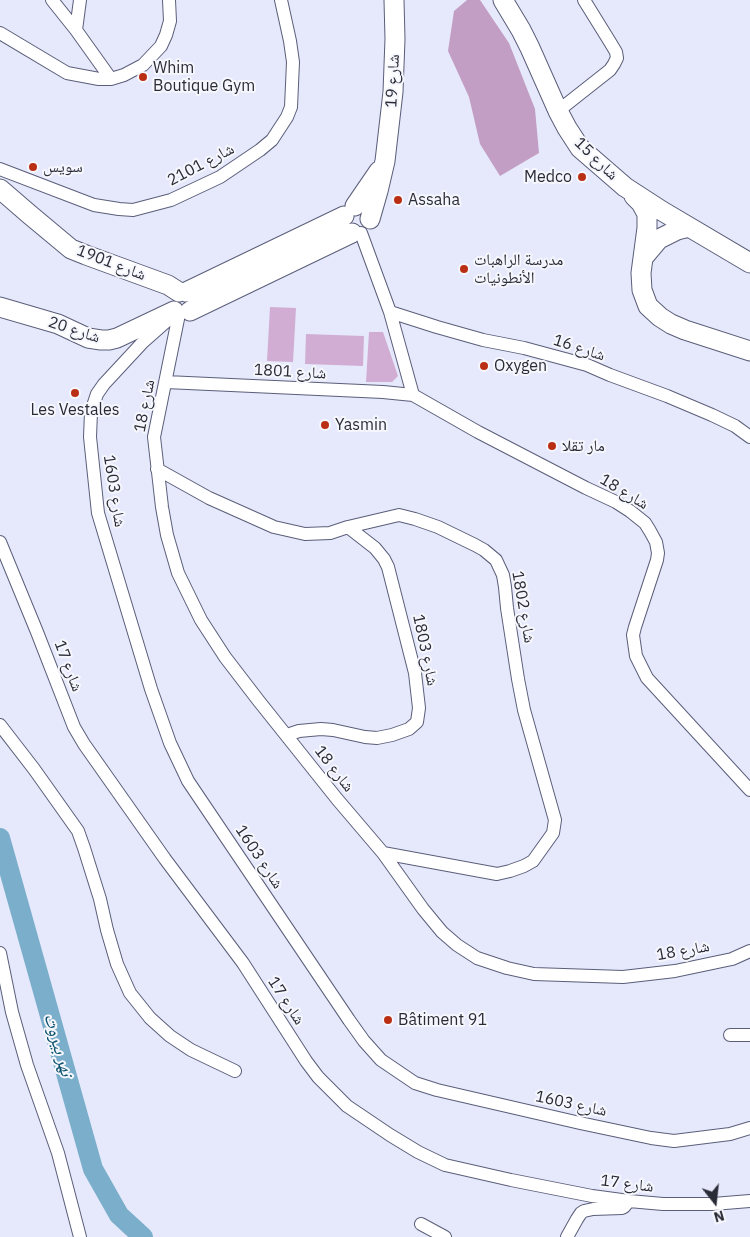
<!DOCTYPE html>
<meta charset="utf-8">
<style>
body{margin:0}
#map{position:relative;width:750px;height:1237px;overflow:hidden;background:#e6e9fc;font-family:"IBM Plex Sans",sans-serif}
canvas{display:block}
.north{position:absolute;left:690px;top:1177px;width:50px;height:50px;-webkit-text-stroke:4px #f6f7fd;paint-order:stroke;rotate:164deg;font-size:14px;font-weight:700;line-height:20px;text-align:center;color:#292b37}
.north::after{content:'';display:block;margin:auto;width:18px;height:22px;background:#292b37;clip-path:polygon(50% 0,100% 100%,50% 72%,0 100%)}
</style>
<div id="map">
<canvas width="750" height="1237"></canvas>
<div class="north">N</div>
</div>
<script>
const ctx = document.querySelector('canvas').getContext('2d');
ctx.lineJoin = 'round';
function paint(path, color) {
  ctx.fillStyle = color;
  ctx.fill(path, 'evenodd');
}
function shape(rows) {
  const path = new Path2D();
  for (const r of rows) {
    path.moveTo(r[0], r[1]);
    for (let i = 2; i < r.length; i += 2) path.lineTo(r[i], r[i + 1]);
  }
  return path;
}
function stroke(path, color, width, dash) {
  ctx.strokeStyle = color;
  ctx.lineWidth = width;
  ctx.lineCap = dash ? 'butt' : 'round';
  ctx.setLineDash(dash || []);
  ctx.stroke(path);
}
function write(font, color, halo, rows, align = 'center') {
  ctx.font = font + ' "IBM Plex Sans","Noto Naskh Arabic",sans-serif';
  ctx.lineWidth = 4;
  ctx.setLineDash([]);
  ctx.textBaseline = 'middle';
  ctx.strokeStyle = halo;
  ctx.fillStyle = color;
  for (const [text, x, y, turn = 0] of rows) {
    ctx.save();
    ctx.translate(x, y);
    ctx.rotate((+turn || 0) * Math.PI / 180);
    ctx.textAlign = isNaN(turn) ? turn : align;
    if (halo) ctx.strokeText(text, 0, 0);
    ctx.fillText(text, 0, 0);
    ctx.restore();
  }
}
const green = shape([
 [270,307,296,308,293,362,267,361],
 [369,332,383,332,398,376,392,382,366,382],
 [306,334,364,336,363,366,305,364]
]);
const forest = shape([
 [467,0,480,0,509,43,535,109,539,153,500,176,480,144,469,97,448,51,454,11]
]);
const river = shape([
 [0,838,93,1169,119,1215,143,1237]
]);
const street = shape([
 [52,0,76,30,111,79],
 [76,30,80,0],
 [0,33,67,73,99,79,111,79,124,75,143,65,161,46,166,35,170,21,169,0],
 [558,111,610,70,614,64,617,58,616,52,610,42,584,0],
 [0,169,94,205,119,209,133,210,171,200,220,177,260,150,272,140,287,117,291,107,293,62,290,41,281,0],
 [361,233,390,312,413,395],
 [390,312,437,327,483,340,524,348,587,365,610,375,667,396,712,415,735,426,750,437],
 [179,314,154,437,162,507,167,535,178,573,201,620,225,657,258,700,337,799,383,853,423,909,442,932,457,945,477,958,507,968,534,974,623,977,675,971,732,959,750,951],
 [169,319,143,342,104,384,97,394,91,412,90,437,98,513,151,689,170,743,188,781,349,1020,364,1041,381,1060,415,1083,437,1090,580,1123,651,1138,674,1141,730,1134,750,1128],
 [166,382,383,392,413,395,478,432,586,488,616,502,630,511,645,523,650,531,656,542,658,553,657,560,635,627,633,635,636,656,647,678,750,790],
 [157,469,209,498,274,527,305,534,330,533,348,527,399,515,415,519,438,527,475,545,484,550,496,560,503,575,505,587,507,608,518,679,524,710,555,820,553,833,533,861,524,866,510,871,497,874,383,853],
 [0,542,37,632,74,727,84,744,165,859,243,963,306,1061,318,1077,347,1106,390,1135,418,1152,445,1165,511,1180,592,1196,629,1201,663,1204,713,1204,750,1201],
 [0,725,34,769,78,831,84,848,100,899,107,930,117,964,130,993,150,1018,170,1036,191,1050,235,1071],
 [287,735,299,731,321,729,333,730,365,737,377,738,392,735,409,729,417,722,419,708,415,673,388,567,384,559,375,548,348,527],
 [0,953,12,1012,27,1065,58,1153,80,1237],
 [730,1035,750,1035],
 [421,1224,445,1237],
 [567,1237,577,1219,581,1213,584,1211,593,1209,622,1208,624,1207,629,1201]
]);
const secondary = shape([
 [503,0,521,30,530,48,558,111,567,128,580,148,625,187,662,211,750,263],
 [0,189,29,214,71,249,86,255,168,285,179,292],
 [634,196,641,203,647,214,647,228,641,273,642,290,648,306,660,317,671,324,685,330,750,351],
 [355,206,379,171],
 [370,219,378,191,385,161,393,92,395,39,394,0],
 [643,258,659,239,677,230,689,227],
 [186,292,344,216],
 [0,307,58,324,88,338,101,340,109,340,117,338,174,311],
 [190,311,352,233]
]);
const markers = [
 [143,77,5,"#ba2f14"],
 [33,167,5,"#ba2f14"],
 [582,177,5,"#ba2f14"],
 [398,200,5,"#ba2f14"],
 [464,269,5,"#ba2f14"],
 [484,366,5,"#ba2f14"],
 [75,393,5,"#ba2f14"],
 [325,425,5,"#ba2f14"],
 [552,446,5,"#ba2f14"],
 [388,1020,5,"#ba2f14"]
];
const poiNames = [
 ["Whim",153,68],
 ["Boutique Gym",153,86],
 ["سويس",43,167],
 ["Medco",572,177,"right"],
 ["Assaha",408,200],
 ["مدرسة الراهبات",474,260],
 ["الأنطونيات",474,278],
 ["Oxygen",494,366],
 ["Les Vestales",75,410,"center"],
 ["Yasmin",335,425],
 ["مار تقلا",562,446],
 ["Bâtiment 91",398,1020]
];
const streetNames = [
 ["شارع 19",393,81,-87],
 ["شارع 15",596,159,44],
 ["شارع 2101",201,165,-28],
 ["شارع 1901",111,263,21],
 ["شارع 20",74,330,18],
 ["شارع 16",579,348,18],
 ["شارع 1801",290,372,3],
 ["شارع 18",145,406,-79],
 ["شارع 1603",114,491,81],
 ["شارع 18",624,492,31],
 ["شارع 1802",523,607,80],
 ["شارع 1803",425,650,78],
 ["شارع 17",68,666,69],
 ["شارع 18",334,769,52],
 ["شارع 1603",259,857,56],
 ["شارع 18",683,951,-10],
 ["شارع 17",286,1001,57],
 ["شارع 1603",571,1104,12],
 ["شارع 17",627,1184,7]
];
const waterNames = [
 ["نهر بيروت",58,1045,74]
];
paint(green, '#d1add4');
paint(forest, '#c29ec5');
stroke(river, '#7aaeca', 20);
stroke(street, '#5a5e79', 14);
stroke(secondary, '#5a5e79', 21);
stroke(street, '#fff', 12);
stroke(secondary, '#fff', 19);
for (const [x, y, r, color] of markers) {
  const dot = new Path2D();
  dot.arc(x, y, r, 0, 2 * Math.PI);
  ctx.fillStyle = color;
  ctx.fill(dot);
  stroke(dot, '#f6f7fd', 2);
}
write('16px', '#292b37', '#f6f7fd', poiNames, 'left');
write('16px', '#292b37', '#f6f7fd', streetNames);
write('italic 18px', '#084f6b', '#f6f7fd', waterNames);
</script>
